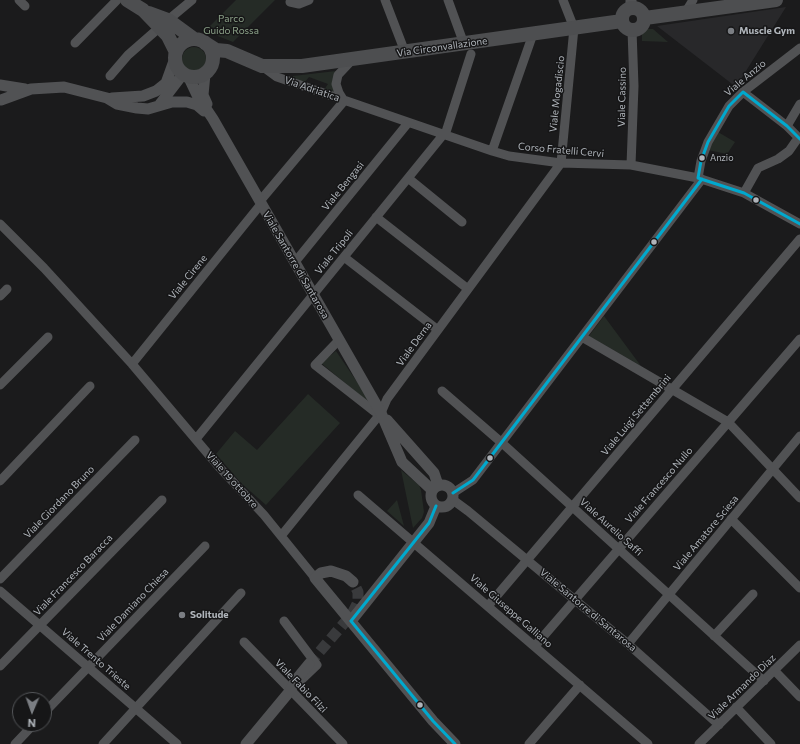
<!DOCTYPE html>
<style>
body{margin:0}
#map{position:relative;width:800px;height:744px;overflow:hidden;background:#1b1b1c;font-family:Commissioner,sans-serif}
canvas{display:block}
.north{position:absolute;left:12px;top:692px;width:40px;height:40px;box-sizing:border-box;background:#161617;border:1px solid #535558;border-radius:50%;rotate:182deg;font-size:11px;font-weight:700;line-height:16px;text-align:center;color:#afb4ba}
.north::after{content:'';display:block;margin:auto;width:14px;height:18px;background:#7b7e83;clip-path:polygon(50% 0,100% 100%,50% 72%,0 100%)}
</style>
<div id="map">
<canvas width="800" height="744"></canvas>
<div class="north">N</div>
</div>
<script>
const ctx = document.querySelector('canvas').getContext('2d');
ctx.lineJoin = 'round';
function paint(path, color) {
  ctx.fillStyle = color;
  ctx.fill(path, 'evenodd');
}
function shape(rows) {
  const path = new Path2D();
  for (const r of rows) {
    if (r.length === 3) {
      path.moveTo(r[0] + r[2], r[1]);
      path.arc(r[0], r[1], r[2], 0, 2 * Math.PI);
      continue;
    }
    path.moveTo(r[0], r[1]);
    for (let i = 2; i < r.length; i += 2) path.lineTo(r[i], r[i + 1]);
  }
  return path;
}
function stroke(path, color, width, dash) {
  ctx.strokeStyle = color;
  ctx.lineWidth = width;
  ctx.lineCap = dash ? 'butt' : 'round';
  ctx.setLineDash(dash || []);
  ctx.stroke(path);
}
function write(font, color, halo, rows, align = 'center') {
  ctx.font = font + ' Commissioner,sans-serif';
  ctx.lineWidth = 3;
  ctx.setLineDash([]);
  ctx.textBaseline = 'middle';
  ctx.strokeStyle = halo;
  ctx.fillStyle = color;
  for (const [text, x, y, turn = 0] of rows) {
    ctx.save();
    ctx.translate(x, y);
    ctx.rotate((+turn || 0) * Math.PI / 180);
    ctx.textAlign = isNaN(turn) ? turn : align;
    if (halo) ctx.strokeText(text, 0, 0);
    ctx.fillText(text, 0, 0);
    ctx.restore();
  }
}
const built = shape([
 [786,7,736,87,657,26]
]);
const green = shape([
 [236,0,275,0,233,42,205,31],
 [642,29,653,29,668,42,642,41],
 [194,59,12],
 [336,71,332,83,335,94,324,90,328,84,309,77,304,83,293,79,293,76],
 [718,132,735,142,727,154,708,150],
 [604,316,641,366,589,336],
 [336,351,374,407,321,363],
 [308,394,340,423,266,505,242,484,216,454,235,431,257,450],
 [401,470,419,485,421,490,424,512,422,518,413,528],
 [397,500,404,526,387,511]
]);
const tertiaryTunnel = shape([
 [309,664,352,614,358,602,358,592,353,582]
]);
const minor = shape([
 [19,0,25,6],
 [385,0,405,52],
 [448,0,464,44],
 [290,2,299,4,309,0],
 [685,13,693,0],
 [168,20,192,0],
 [75,43,117,0],
 [262,66,277,77,492,151,509,156,561,163,631,165,698,178,744,193,800,224],
 [110,76,128,55,160,27],
 [743,92,787,126,800,139],
 [344,101,339,93,336,84,338,75,353,59],
 [787,126,800,104],
 [445,135,471,54],
 [492,151,533,34],
 [631,165,634,86,632,30],
 [408,178,462,222],
 [698,178,701,161,708,142,729,106,743,92,800,48],
 [744,193,758,168,778,159,789,151,798,138],
 [260,201,344,101],
 [376,217,468,289],
 [0,224,44,268,132,364,220,468,264,515,315,578],
 [344,257,438,330],
 [295,262,408,123],
 [0,296,7,289],
 [582,337,728,422,800,498],
 [339,340,315,365,375,412,381,413],
 [132,364,261,204],
 [0,385,48,337],
 [442,391,502,443,764,681],
 [196,439,443,135],
 [0,481,90,386],
 [453,493,473,480,702,179],
 [358,495,648,744],
 [453,500,468,511,628,644,719,725],
 [731,519,800,588],
 [281,536,381,413,387,399,561,163,574,28,563,0],
 [0,579,135,440],
 [0,591,177,744],
 [488,606,800,239],
 [284,621,317,665,297,684],
 [714,636,753,594],
 [244,642,343,744],
 [628,644,800,436],
 [535,646,800,339],
 [0,666,162,500],
 [774,670,800,697],
 [736,707,771,744],
 [44,713,205,546],
 [15,744,34,724],
 [103,744,241,593],
 [529,744,580,685],
 [699,744,800,645]
]);
const tertiary = shape([
 [631,0,631,7],
 [205,74,203,95,207,104],
 [188,76,197,95,213,119,381,413,402,462,432,490],
 [0,85,25,89],
 [112,98,143,96,156,91,166,83,175,58],
 [1,100,31,89,64,87,107,98,117,104,137,108,148,109,172,102,187,102,197,105,204,111],
 [160,104,183,74],
 [387,420,434,473,438,485],
 [442,496,11],
 [353,582,346,576,331,571,321,573,315,578,433,721,455,744],
 [351,621,429,523,436,506],
 [246,744,290,691,295,681,309,664]
]);
const primary = shape([
 [127,0,143,10,168,36,176,52],
 [633,19,11],
 [149,13,168,20,194,39],
 [645,18,776,0],
 [194,58,19],
 [205,43,216,50,227,51,262,66,302,66,622,21]
]);
const bus1 = shape([
 [800,139,787,126,743,92,729,106,708,142,701,161,698,178,744,193,800,224],
 [453,493,473,480,702,179],
 [351,621,433,721,455,744],
 [351,621,429,523,436,506]
]);
const markers = [
 [731,31,4,"#7b7e83"],
 [702,158,3.5,"#afb4ba"],
 [756,200,3.5,"#afb4ba"],
 [654,242,3.5,"#afb4ba"],
 [490,458,3.5,"#afb4ba"],
 [182,615,4,"#7b7e83"],
 [420,705,3.5,"#afb4ba"]
];
const busNames = [
 ["Anzio",710,158]
];
const parkNames = [
 ["Parco",231,19],
 ["Guido Rossa",231,31]
];
const poiNames = [
 ["Muscle Gym",739,31],
 ["Solitude",190,615]
];
const streetNames = [
 ["Via Circonvallazione",442,47,-8],
 ["Viale Anzio",745,78,-40],
 ["Via Adriatica",312,89,19],
 ["Viale Mogadiscio",557,94,-84],
 ["Viale Cassino",622,97,-89],
 ["Corso Fratelli Cervi",561,150,5],
 ["Viale Bengasi",343,186,-51],
 ["Viale Tripoli",334,252,-51],
 ["Viale Santorre di Santarosa",296,265,60],
 ["Viale Cirene",188,277,-51],
 ["Viale Derna",414,344,-54],
 ["Viale Luigi Settembrini",636,415,-50],
 ["Viale 19 ottobre",232,480,48],
 ["Viale Francesco Nullo",659,485,-49],
 ["Viale Giordano Bruno",59,502,-46],
 ["Viale Aurelio Saffi",611,527,42],
 ["Viale Amatore Sciesa",706,533,-50],
 ["Viale Francesco Baracca",73,575,-46],
 ["Viale Damiano Chiesa",133,605,-46],
 ["Viale Santorre di Santarosa",588,610,40],
 ["Viale Giuseppe Galliano",511,611,41],
 ["Viale Trento Trieste",96,659,41],
 ["Viale Fabio Filzi",301,686,46],
 ["Viale Armando Diaz",742,687,-44]
];
paint(built, '#28282a');
paint(green, '#252b26');
stroke(tertiaryTunnel, '#393a3c', 11, [11, 5.5]);
stroke(minor, '#515254', 9);
stroke(tertiary, '#515254', 11);
stroke(primary, '#4d4e50', 14);
stroke(bus1, '#00a9ce', 3);
for (const [x, y, r, color] of markers) {
  const dot = new Path2D();
  dot.arc(x, y, r, 0, 2 * Math.PI);
  ctx.fillStyle = color;
  ctx.fill(dot);
  stroke(dot, '#161617', 1.5);
}
write('9px', '#afb4ba', '#161617', busNames, 'left');
write('10px', '#8ca289', '#161617', parkNames);
write('bold 10px', '#afb4ba', '#161617', poiNames, 'left');
write('10px', '#afb4ba', '#161617', streetNames);
</script>
